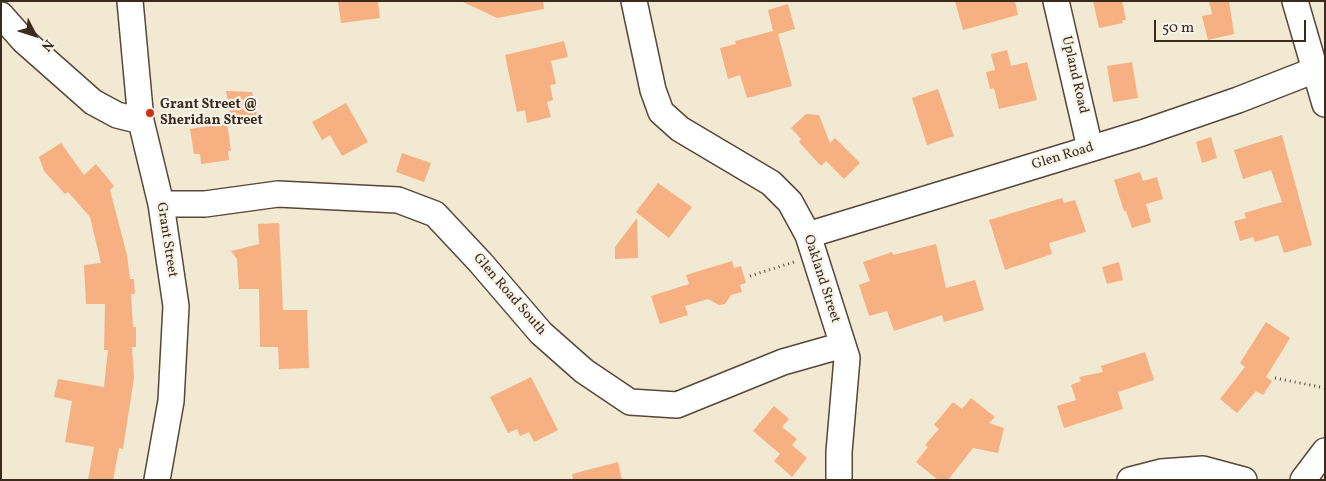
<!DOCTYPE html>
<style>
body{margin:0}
#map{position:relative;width:1326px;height:481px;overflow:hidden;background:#f1e9d2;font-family:Vollkorn,serif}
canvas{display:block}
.frame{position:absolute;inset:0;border:2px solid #3b2a1e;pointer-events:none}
.north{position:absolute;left:10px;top:10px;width:50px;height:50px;-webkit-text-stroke:4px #f7f3e8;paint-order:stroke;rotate:130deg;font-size:14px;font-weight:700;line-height:20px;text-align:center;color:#3b2a1e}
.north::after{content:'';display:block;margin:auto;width:18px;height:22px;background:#3b2a1e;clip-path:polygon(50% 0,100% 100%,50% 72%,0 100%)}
.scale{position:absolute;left:1154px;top:20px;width:152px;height:22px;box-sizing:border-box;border:2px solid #3b2a1e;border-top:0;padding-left:6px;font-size:15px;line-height:18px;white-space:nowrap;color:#3b2a1e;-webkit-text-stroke:4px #f7f3e8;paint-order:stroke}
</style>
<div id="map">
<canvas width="1326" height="481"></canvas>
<div class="frame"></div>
<div class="north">N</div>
<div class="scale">50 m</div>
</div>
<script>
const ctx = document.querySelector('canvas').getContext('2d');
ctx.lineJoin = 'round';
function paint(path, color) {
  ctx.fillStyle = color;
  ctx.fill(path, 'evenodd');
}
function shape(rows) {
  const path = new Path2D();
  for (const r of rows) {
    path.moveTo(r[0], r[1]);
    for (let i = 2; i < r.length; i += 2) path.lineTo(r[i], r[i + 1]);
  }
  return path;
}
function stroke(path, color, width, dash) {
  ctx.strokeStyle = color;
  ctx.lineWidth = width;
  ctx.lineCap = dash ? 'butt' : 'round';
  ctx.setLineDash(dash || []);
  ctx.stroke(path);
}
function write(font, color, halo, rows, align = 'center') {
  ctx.font = font + ' Vollkorn,serif';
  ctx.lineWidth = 4.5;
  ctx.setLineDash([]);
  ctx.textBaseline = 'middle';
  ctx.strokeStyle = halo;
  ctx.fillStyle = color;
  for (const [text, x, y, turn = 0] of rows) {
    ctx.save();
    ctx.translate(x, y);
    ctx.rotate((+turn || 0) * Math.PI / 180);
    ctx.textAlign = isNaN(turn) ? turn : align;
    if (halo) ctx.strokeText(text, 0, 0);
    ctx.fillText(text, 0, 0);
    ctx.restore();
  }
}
const building = shape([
 [338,1,378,1,380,18,341,23],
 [461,1,543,1,544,9,497,18],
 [955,1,1015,1,1018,15,963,30],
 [1093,1,1122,1,1126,20,1122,20,1123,23,1099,28],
 [1209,1,1229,1,1234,34,1208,40,1202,16,1212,14],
 [788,4,795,29,778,34,792,86,747,98,740,75,728,79,720,48,736,44,735,41,773,31,768,10],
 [564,41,568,57,551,61,556,84,550,85,553,100,547,102,551,117,527,123,525,110,517,112,505,55],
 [1007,50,1011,66,1027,62,1037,100,999,109,994,88,990,89,986,72,995,70,991,54],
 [1132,62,1138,98,1113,102,1107,66],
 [938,89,954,136,927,145,912,98],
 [226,91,252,92,258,120,233,125],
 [346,103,368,142,342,156,330,135,322,140,312,122],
 [806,114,819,115,830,143,835,138,860,163,844,179,826,161,821,166,799,142,801,139,791,128],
 [227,123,231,151,228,151,229,160,201,164,200,154,194,154,190,129],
 [1282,135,1312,245,1284,253,1278,235,1255,242,1253,237,1240,241,1234,221,1246,218,1244,213,1282,202,1271,170,1243,179,1234,150],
 [1211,137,1217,158,1202,163,1196,142],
 [61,143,84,175,96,164,114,186,110,190,127,255,130,279,134,279,135,294,131,294,133,327,136,327,136,347,132,347,134,378,123,449,119,448,113,480,88,480,94,447,65,442,72,401,54,397,58,379,104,387,108,350,104,350,105,304,86,304,84,265,101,263,90,217,68,192,65,194,44,171,39,157],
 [402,153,431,163,424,182,396,172],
 [1140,172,1143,181,1157,177,1163,199,1146,204,1151,222,1132,228,1126,211,1124,211,1114,180],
 [658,183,692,207,669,238,636,212],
 [1062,198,1064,203,1075,200,1086,232,1049,243,1052,254,1005,270,989,220],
 [637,218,638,258,615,259,615,247],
 [279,223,283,310,307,310,309,368,279,369,278,347,260,347,259,289,239,289,237,259,231,251,259,244,258,224],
 [936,244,946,288,975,280,984,310,944,322,942,315,894,331,887,311,869,316,859,285,870,281,863,262,892,252,893,255],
 [732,261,734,268,741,266,746,283,740,285,742,292,731,295,725,304,719,305,708,299,685,306,688,315,660,324,651,296,689,284,686,275],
 [1119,262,1123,280,1107,284,1102,267],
 [1266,322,1290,338,1266,377,1272,381,1263,395,1256,391,1237,413,1220,399,1245,367,1240,363],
 [1145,352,1154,380,1118,392,1123,409,1064,428,1057,406,1076,400,1071,385,1081,381,1079,377,1103,372,1101,366],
 [531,377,558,430,534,442,529,432,520,436,517,429,508,433,490,397],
 [971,398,995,417,989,423,1004,428,998,453,973,448,948,480,938,480,916,462,928,447,925,445,939,429,934,425,953,402,962,409],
 [774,406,789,419,782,427,797,439,792,445,807,458,792,477,774,461,780,454,753,431],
 [618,462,622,480,573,480,572,474]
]);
const path = shape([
 [750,276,794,262],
 [1275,378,1325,388]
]);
const minor = shape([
 [130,1,141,121,161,204,176,306,171,401,157,480],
 [634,1,653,90,661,112,680,129,771,183,790,202,808,235,847,358,839,452,839,480],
 [1056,1,1090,148],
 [1295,1,1325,104],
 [1,15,24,41,93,102,117,115,141,121],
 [161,204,205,204,278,194,398,200,435,214,480,262,541,333,584,371,630,402,677,405,783,362,843,345],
 [808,235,1142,133,1238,100,1315,70],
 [1130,480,1161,472,1203,469,1244,480],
 [1303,480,1325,451]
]);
const markers = [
 [150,113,5,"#c8321e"]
];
const streetNames = [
 ["Upland Road",1074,75,77],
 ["Glen Road",1063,157,-17],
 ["Grant Street",166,240,81],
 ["Oakland Street",821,279,72],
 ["Glen Road South",509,295,49]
];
const poiNames = [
 ["Grant Street @",160,105],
 ["Sheridan Street",160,121]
];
paint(building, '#f7b082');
stroke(minor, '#564739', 28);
stroke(path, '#564739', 3, [1, 4]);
stroke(minor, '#fff', 25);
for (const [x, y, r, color] of markers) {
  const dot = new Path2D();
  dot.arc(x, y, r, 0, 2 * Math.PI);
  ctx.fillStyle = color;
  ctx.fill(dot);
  stroke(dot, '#f7f3e8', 2);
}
write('14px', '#3b2a1e', '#f7f3e8', streetNames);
write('bold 14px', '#3b2a1e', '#f7f3e8', poiNames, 'left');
</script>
